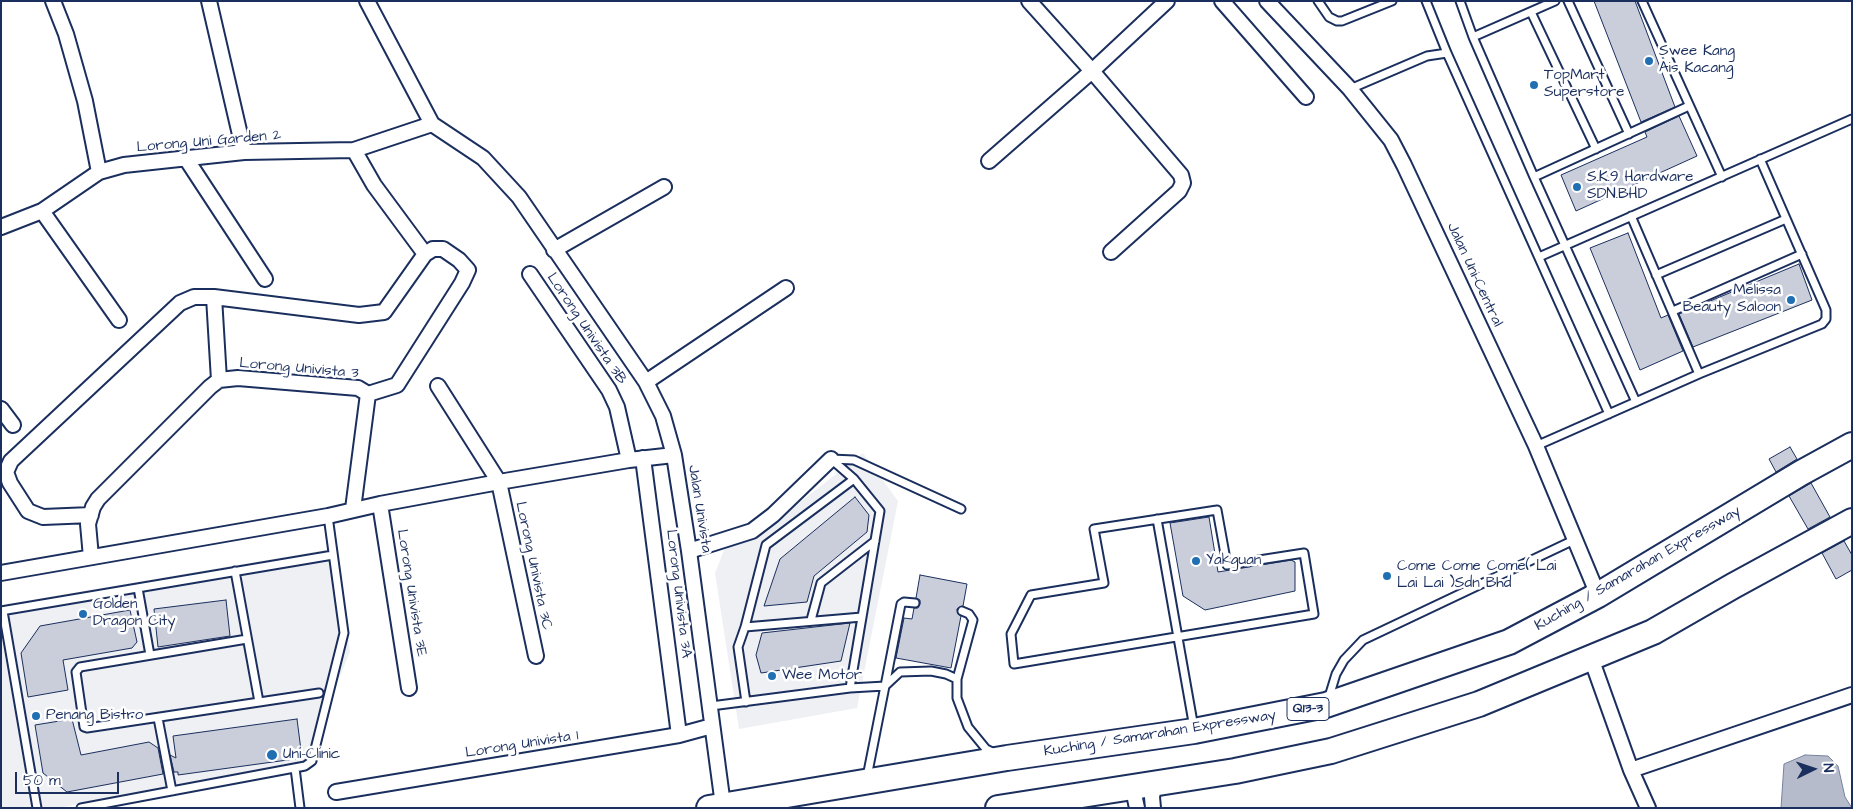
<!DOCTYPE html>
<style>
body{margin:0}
#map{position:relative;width:1853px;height:809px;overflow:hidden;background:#fff;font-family:"Architects Daughter",sans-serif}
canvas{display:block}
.frame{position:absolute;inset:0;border:2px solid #1b2f5e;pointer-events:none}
.north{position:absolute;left:1788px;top:744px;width:50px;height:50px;-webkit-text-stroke:4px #fff;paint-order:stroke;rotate:86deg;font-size:14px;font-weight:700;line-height:20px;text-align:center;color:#1b2f5e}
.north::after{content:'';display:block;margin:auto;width:18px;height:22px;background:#1b2f5e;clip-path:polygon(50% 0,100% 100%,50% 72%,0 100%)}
.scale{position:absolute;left:15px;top:772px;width:104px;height:22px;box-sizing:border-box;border:2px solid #1b2f5e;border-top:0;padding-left:6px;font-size:15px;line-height:18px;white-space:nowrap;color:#1b2f5e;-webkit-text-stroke:4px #fff;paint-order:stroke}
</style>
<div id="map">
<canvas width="1853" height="809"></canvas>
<div class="frame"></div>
<div class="north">N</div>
<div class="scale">50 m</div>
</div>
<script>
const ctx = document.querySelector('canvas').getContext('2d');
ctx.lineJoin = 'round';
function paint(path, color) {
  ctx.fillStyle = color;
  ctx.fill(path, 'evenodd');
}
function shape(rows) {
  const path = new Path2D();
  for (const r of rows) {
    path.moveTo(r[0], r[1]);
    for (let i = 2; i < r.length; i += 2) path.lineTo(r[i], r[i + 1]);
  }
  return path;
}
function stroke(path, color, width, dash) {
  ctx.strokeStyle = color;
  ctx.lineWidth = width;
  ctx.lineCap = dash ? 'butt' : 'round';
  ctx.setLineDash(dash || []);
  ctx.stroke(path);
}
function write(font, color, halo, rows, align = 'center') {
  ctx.font = font + ' "Architects Daughter",sans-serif';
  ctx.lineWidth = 5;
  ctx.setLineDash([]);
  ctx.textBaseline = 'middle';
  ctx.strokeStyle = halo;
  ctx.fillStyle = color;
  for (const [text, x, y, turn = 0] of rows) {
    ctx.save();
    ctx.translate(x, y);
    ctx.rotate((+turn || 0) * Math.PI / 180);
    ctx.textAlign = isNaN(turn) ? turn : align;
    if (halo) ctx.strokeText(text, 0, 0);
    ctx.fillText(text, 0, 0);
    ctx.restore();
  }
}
const built = shape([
 [863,453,898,501,857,708,739,729,715,573,728,540,754,538],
 [337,548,350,652,304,763,58,808,1,808,1,605]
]);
const water = shape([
 [1805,755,1828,756,1838,766,1845,797,1852,808,1781,808,1784,764,1805,755]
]);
const building = shape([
 [1594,1,1635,1,1675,107,1641,122,1594,1],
 [1679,116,1697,156,1576,211,1561,175,1647,137,1645,132,1679,116],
 [1628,233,1661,318,1668,315,1683,351,1640,370,1590,248,1628,233],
 [1799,264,1812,300,1693,347,1679,314,1799,264],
 [1790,447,1797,459,1776,472,1769,459,1790,447],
 [1811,483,1830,517,1808,529,1789,496,1811,483],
 [855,497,869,515,867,532,814,576,807,602,764,606,780,559,855,497],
 [1209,517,1218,572,1291,560,1295,562,1295,591,1205,610,1183,596,1170,523,1209,517],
 [1844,541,1852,555,1852,570,1836,579,1822,553,1844,541],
 [920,575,967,584,963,606,957,609,958,614,961,616,951,668,896,658,904,618,912,619,914,608,918,608,920,604,920,600,916,598,920,575],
 [226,600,230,636,158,647,154,609,226,600],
 [130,610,137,642,132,648,63,660,68,690,28,697,21,653,40,626,130,610],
 [850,623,841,661,761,673,756,655,762,633,850,623],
 [72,719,81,755,149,742,158,748,163,774,67,792,43,773,35,725,72,719],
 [297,719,302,758,178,775,178,772,174,772,170,755,176,758,173,736,297,719]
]);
const service = shape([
 [1318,1,1329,17,1337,21,1342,21,1392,1],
 [1426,1,1447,53,1609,414],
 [1460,1,1473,37,1534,177,1636,402],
 [1568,1,1629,134],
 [1642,1,1722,177],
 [1531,12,1596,149],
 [1473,37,1555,1],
 [1350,89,1427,56,1447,53],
 [1534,177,1689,106],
 [1631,216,1699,374],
 [1539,257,1852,119],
 [1656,275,1786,219],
 [1673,311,1802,254],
 [1536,446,1699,374,1822,324,1826,319,1826,310,1760,159],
 [831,459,854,479,880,511,850,688],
 [831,459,854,460,961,509],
 [1217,510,1227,565,1304,553,1314,614,1014,664,1011,634,1031,595,1104,583,1094,529,1217,510],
 [1157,519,1194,728],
 [235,571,259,702],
 [138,588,150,655],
 [1,611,333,555],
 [3,611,37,808],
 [811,620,821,583,875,541],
 [745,627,862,617],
 [247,639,80,667,76,672,84,727,87,728,319,693],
 [957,679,973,620,969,614,962,611],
 [1328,700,1336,674,1344,660,1363,640,1574,540],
 [746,702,738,647,745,627,766,545,854,479],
 [711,706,850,688,885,686,901,604,904,602,915,603],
 [158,718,172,791],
 [295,768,300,808],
 [867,777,885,686,900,672,931,671,946,674,957,679,957,698,968,727,986,749,994,753],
 [81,808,305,766,312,761,344,633,328,516]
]);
const minor = shape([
 [53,1,66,34,85,101,99,172],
 [209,1,244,152],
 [367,1,432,124,483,158,519,197,646,382,663,416,674,455,689,551,723,805],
 [1029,1,1092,71,1181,175,1183,183,1179,191,1111,252],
 [1222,1,1306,97],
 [1267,1,1350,89,1391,140,1404,165,1536,446,1598,595],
 [354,150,374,185,425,254],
 [185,157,265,279],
 [989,161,1092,71,1167,1],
 [42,211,119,320],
 [1,227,42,211,99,172,124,165,244,152,354,150,432,124],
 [554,250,664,187],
 [530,274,609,390,617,407,629,460],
 [214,297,219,380],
 [646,382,786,288],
 [438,386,499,482,536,656],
 [1,409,13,425],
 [643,458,679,735],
 [380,504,409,688],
 [91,515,43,517,28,511,10,483,6,472,11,461,180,303,194,297,214,297,359,315,384,312,425,254,433,249,443,249,459,260,468,270,462,283,397,385,368,394],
 [689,551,752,531,773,515,831,459],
 [91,557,88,524,93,507,98,499,210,387,219,380,238,378,358,388,368,394,353,509],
 [1,573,328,516,380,504,499,482,629,460,674,455],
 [1591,658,1631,770,1648,808],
 [1631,770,1852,695],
 [1130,787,1134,794,1137,808],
 [336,792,679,735,712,726],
 [1153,808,1152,797,1155,782]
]);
const trunk = shape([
 [709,808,1007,758,1194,731,1326,705,1509,642,1598,595,1801,473,1852,445],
 [998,808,1235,771,1331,751,1479,704,1653,632,1733,586,1852,521]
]);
const markers = [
 [1649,61,5,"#1f6fb2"],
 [1534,85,5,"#1f6fb2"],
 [1577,187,5,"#1f6fb2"],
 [1791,300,5,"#1f6fb2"],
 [1196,561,5,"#1f6fb2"],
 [1387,576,5,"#1f6fb2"],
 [83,614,5,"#1f6fb2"],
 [772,676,5,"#1f6fb2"],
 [36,716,5,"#1f6fb2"],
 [272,755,6,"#1f6fb2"]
];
const shields = [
 [1308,709,42]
];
const shieldNames = [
 ["Q13-3",1308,709]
];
const poiNames = [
 ["Swee Kang",1659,52],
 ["Ais Kacang",1659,69],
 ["TopMart",1544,76],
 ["Superstore",1544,93],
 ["S.K.9 Hardware",1587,178],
 ["SDN.BHD",1587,195],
 ["Melissa",1781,291,"right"],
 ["Beauty Saloon",1781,308,"right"],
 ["Yakguan",1206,561],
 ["Come Come Come( Lai",1397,567],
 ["Lai Lai )Sdn Bhd",1397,584],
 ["Golden",93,605],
 ["Dragon City",93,622],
 ["Wee Motor",782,676],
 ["Penang Bistro",46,716],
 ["Uni-Clinic",283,755]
];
const streetNames = [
 ["Lorong Uni Garden 2",209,142,-5],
 ["Jalan Uni-Central",1474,275,65],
 ["Lorong Univista 3B",586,329,56],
 ["Lorong Univista 3",299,369,5],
 ["Jalan Univista",699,509,81],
 ["Lorong Univista 3C",533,566,78],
 ["Kuching / Samarahan Expressway",1638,569,-30],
 ["Lorong Univista 3E",411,593,81],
 ["Lorong Univista 3A",678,594,83],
 ["Kuching / Samarahan Expressway",1160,734,-9],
 ["Lorong Univista 1",522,745,-9]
];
paint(built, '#eff0f4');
paint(water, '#b5bbca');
stroke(water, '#77839f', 1);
paint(building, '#caceda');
stroke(building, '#1b2f5e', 1);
stroke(service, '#1b2f5e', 11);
stroke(minor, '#1b2f5e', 18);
stroke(trunk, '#1b2f5e', 28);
stroke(service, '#fff', 7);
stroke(minor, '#fff', 14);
stroke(trunk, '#fff', 24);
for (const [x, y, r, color] of markers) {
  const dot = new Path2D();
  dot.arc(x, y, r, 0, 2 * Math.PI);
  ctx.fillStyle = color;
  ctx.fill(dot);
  stroke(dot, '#fff', 2);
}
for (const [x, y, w] of shields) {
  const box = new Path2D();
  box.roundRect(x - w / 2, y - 11.5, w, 23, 4);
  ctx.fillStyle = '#fff';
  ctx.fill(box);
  stroke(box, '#1b2f5e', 1);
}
write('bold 14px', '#1b2f5e', null, shieldNames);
write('15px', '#1b2f5e', '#fff', poiNames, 'left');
write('15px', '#1b2f5e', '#fff', streetNames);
</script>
